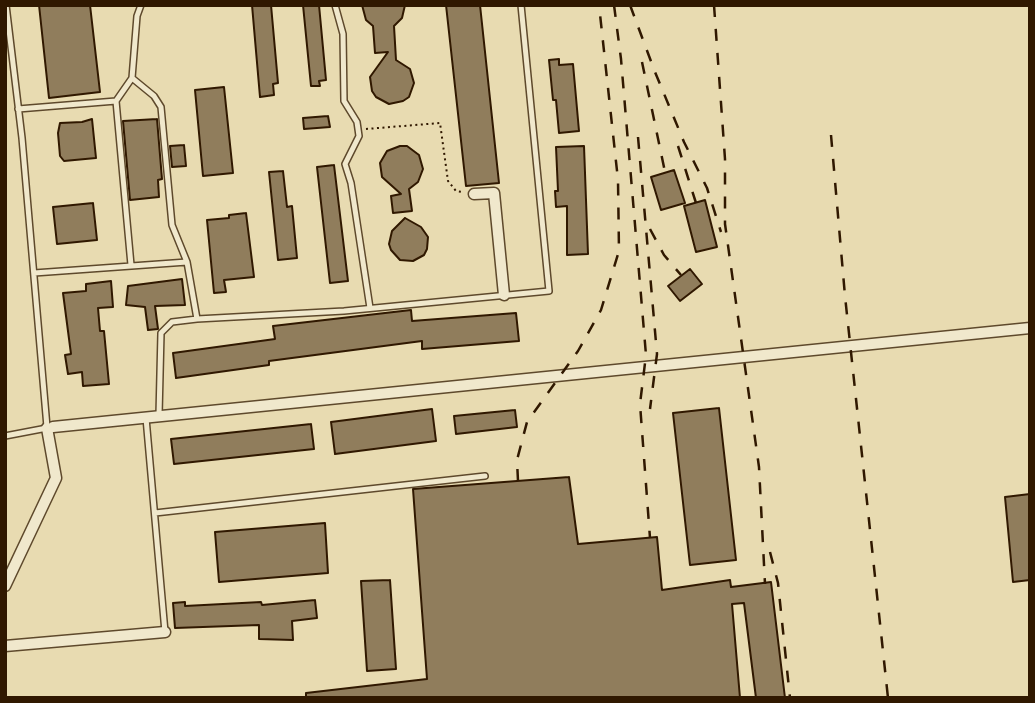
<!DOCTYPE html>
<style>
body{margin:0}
#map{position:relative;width:1035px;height:703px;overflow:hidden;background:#e8dbb1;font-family:"EB Garamond",serif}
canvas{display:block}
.frame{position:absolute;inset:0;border:7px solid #301800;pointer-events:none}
</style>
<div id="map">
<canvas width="1035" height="703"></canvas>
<div class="frame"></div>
</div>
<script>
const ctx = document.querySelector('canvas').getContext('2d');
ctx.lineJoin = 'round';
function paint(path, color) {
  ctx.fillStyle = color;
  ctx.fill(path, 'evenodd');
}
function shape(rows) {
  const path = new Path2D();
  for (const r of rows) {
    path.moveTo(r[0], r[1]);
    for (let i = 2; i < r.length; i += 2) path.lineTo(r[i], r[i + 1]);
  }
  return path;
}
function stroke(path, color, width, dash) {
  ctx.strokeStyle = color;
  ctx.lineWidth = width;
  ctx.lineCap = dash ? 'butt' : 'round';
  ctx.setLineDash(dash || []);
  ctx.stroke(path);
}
const building = shape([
 [39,5,90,5,100,92,49,98,39,5],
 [252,5,271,5,278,83,273,84,274,95,260,97,252,5],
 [303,5,319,5,326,80,319,81,320,86,311,86,303,5],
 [362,5,405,5,402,18,394,26,396,60,410,69,414,83,409,97,403,101,389,104,376,97,372,91,370,77,388,52,375,53,373,26,366,20,362,5],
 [446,5,480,5,499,183,466,186,446,5],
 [559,59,559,65,573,64,579,131,559,133,556,100,553,100,549,60,559,59],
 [224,87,233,173,203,176,195,90,224,87],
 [328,116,330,127,304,129,303,118,328,116],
 [92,119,96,158,64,161,60,156,58,133,60,123,82,122,92,119],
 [157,119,162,179,158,180,159,197,130,200,123,121,157,119],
 [184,145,186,166,172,167,170,146,184,145],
 [400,146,407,146,419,155,423,169,418,182,409,189,412,211,393,213,391,196,401,194,382,177,380,163,387,151,400,146],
 [584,146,588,254,567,255,567,206,556,207,555,191,558,191,556,147,584,146],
 [334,165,348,281,330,283,317,167,334,165],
 [674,170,685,203,661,210,651,177,674,170],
 [283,171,287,207,292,206,297,258,278,260,269,172,283,171],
 [705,200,717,247,696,252,684,206,705,200],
 [93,203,97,240,57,244,53,207,93,203],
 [246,213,254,277,224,280,226,292,214,293,207,220,229,218,229,215,246,213],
 [405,218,421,227,428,237,427,249,424,255,413,261,400,260,391,250,389,244,392,231,405,218],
 [690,269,702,284,680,301,668,286,690,269],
 [182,279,185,305,155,306,158,329,148,330,145,307,126,305,128,286,182,279],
 [111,281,113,307,98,308,100,331,104,331,109,384,83,386,82,372,68,374,65,355,71,354,63,293,86,291,86,284,111,281],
 [411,310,412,321,516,313,519,341,422,349,422,341,269,361,269,365,176,378,173,353,275,339,273,326,411,310],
 [719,408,736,560,690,565,673,413,719,408],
 [432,409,436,441,335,454,331,422,432,409],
 [515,410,517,427,456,434,454,416,515,410],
 [311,424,314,449,174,464,171,439,311,424],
 [569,477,578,544,657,537,662,590,730,580,731,587,771,582,785,698,756,698,744,603,732,604,740,698,306,698,306,693,427,679,413,489,569,477],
 [1030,494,1030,580,1013,582,1005,497,1030,494],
 [325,523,328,573,219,582,215,532,325,523],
 [390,580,396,669,367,671,361,581,390,580],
 [315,600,317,618,292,621,293,640,259,639,259,625,175,628,173,603,185,602,185,606,261,602,262,605,315,600]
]);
const path = shape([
 [366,129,440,123,448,181,456,191,463,192]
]);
const service = shape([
 [6,5,22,138,47,427],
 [335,5,343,34,344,101,357,122,359,136,345,164,351,183,370,308],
 [132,78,154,96,161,107,172,225,187,262],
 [18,109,116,101],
 [131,265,116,101,132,78,137,16,141,5],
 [34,273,187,262,197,319,344,311,549,291,521,5],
 [159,415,161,333,172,322,197,319],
 [146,418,165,632],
 [5,436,47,428],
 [155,513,485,476]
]);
const minor = shape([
 [474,194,494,193,504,295],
 [53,427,1030,328],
 [5,586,56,478,47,428],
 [5,646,165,632]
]);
const rail = shape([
 [614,5,621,59,646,355,640,404,650,538],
 [630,5,655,72,684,142,707,188,721,232],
 [714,5,725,159,725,224,759,467,765,584],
 [642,62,665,172],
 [831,135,845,296,888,698],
 [638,137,657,354,650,409],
 [678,146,696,203],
 [650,229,664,255,681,275],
 [518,481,517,460,527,422,578,351,601,310,619,251,618,180,599,5],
 [770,552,778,583,790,698]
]);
paint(building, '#907d5c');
stroke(building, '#301800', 2);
stroke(service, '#5e492c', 8);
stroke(minor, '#5e492c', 13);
stroke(path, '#301800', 2, [2, 3.5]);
stroke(service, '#f0e8cc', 5);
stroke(minor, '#f0e8cc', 10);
stroke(rail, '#301800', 2.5, [12, 12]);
</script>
